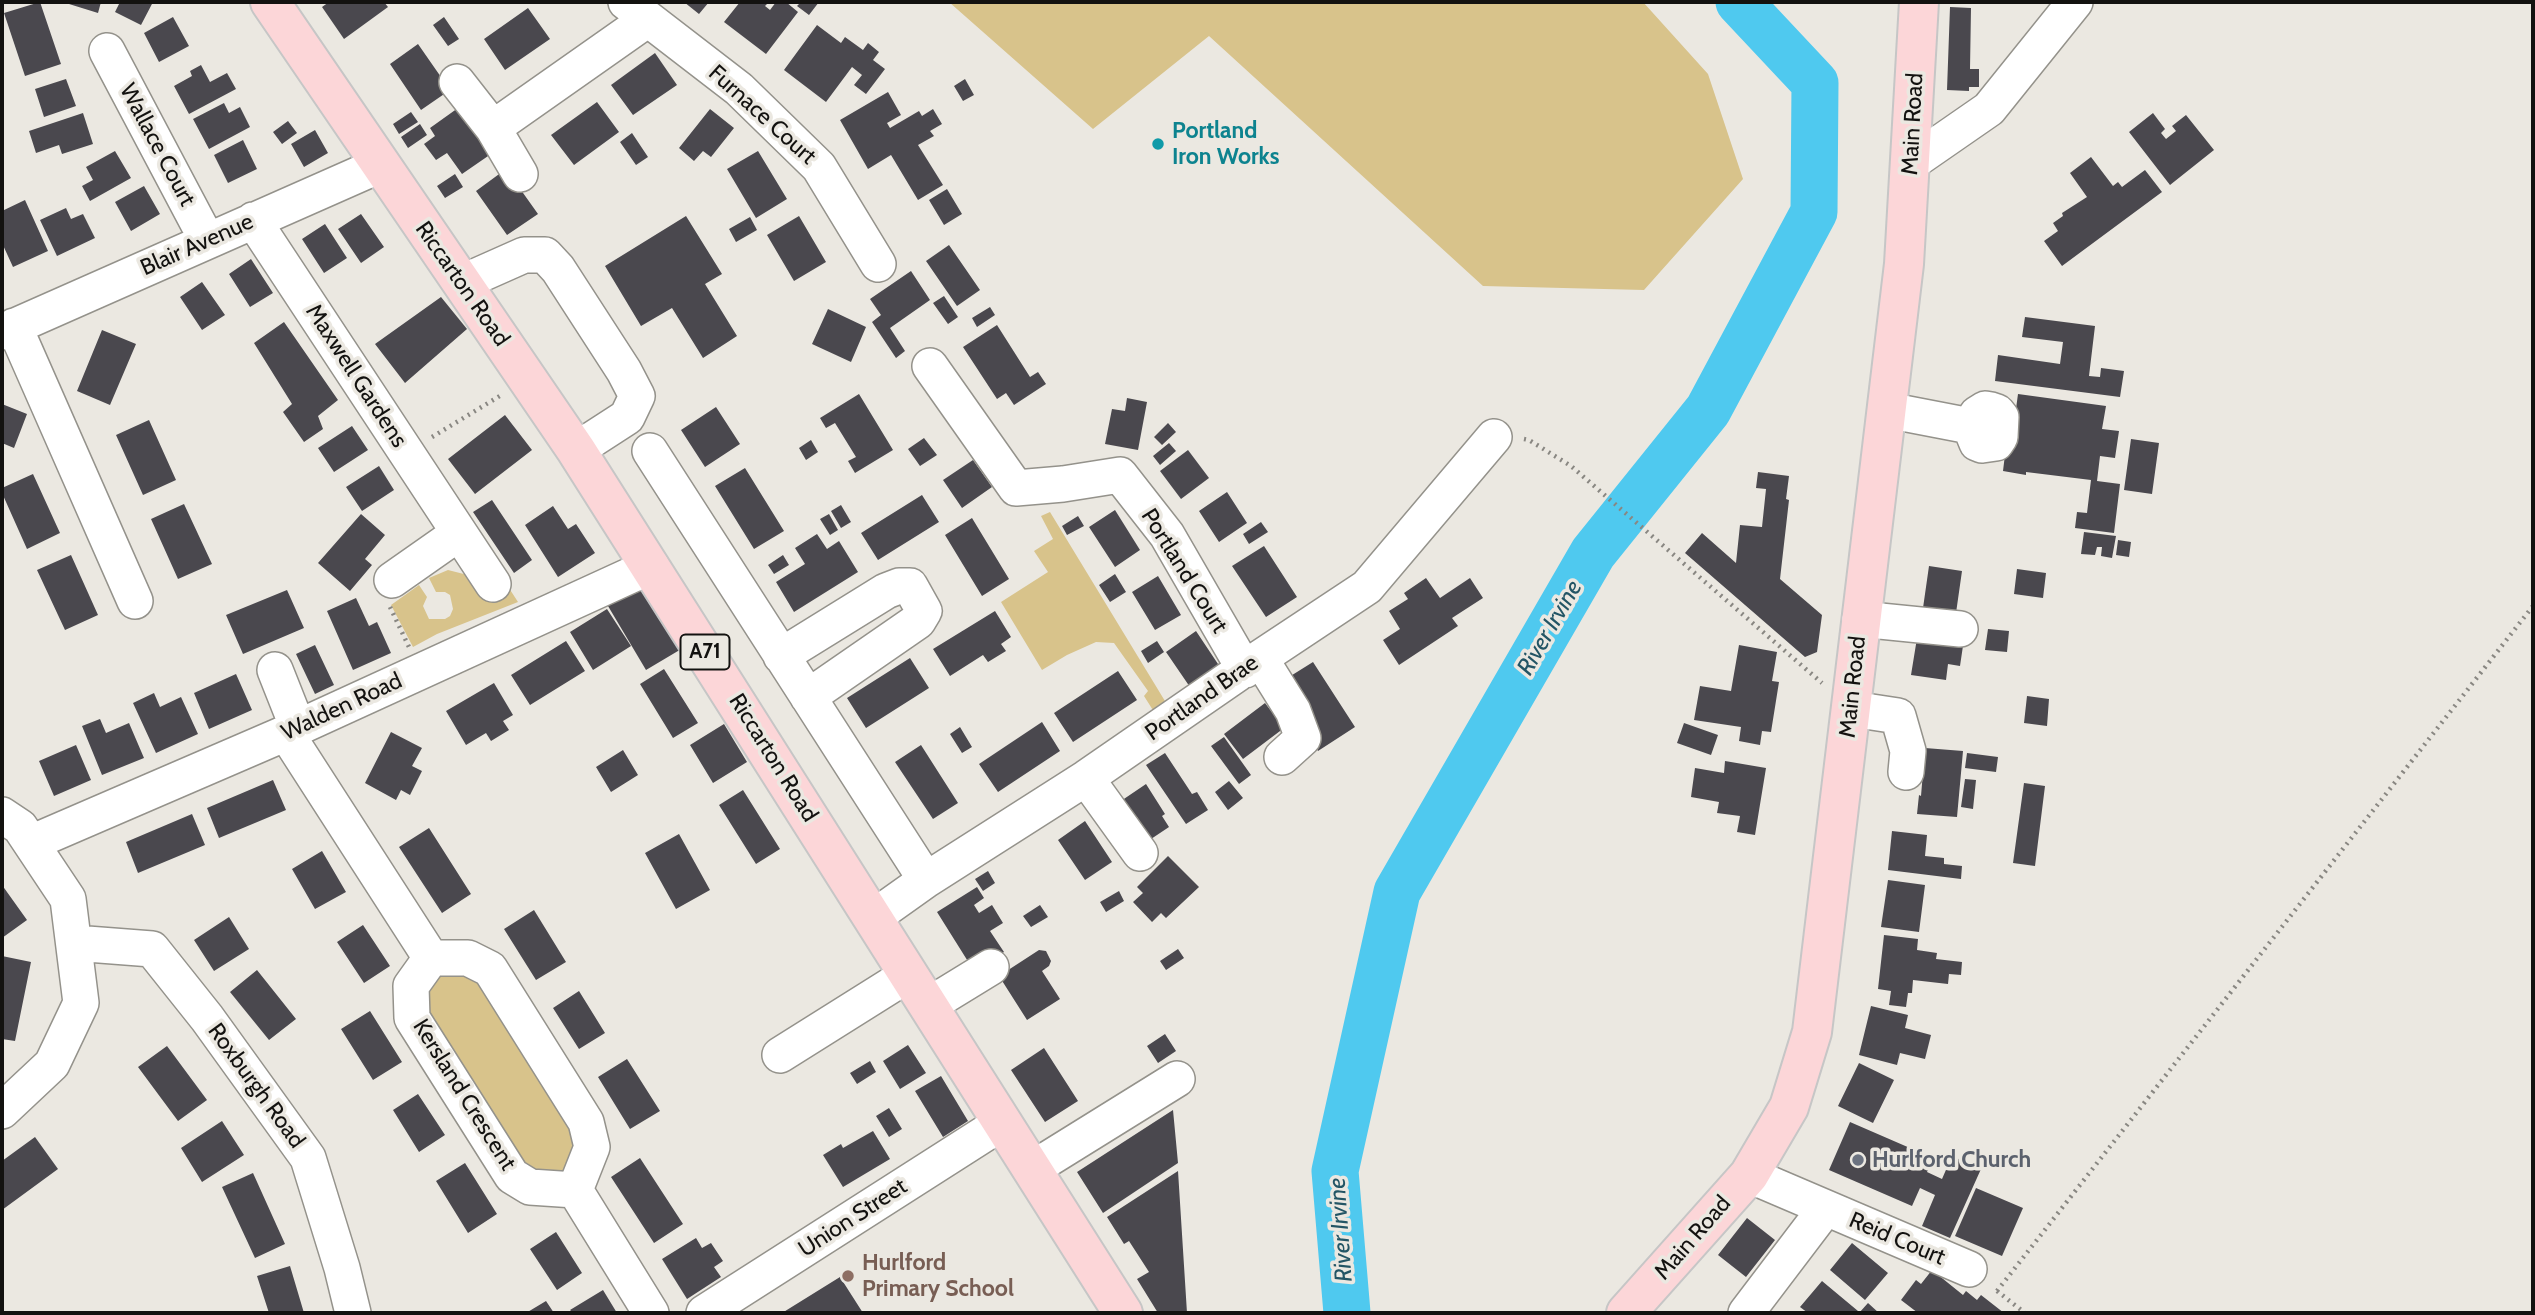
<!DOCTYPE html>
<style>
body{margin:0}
#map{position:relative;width:2535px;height:1315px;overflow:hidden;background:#ebe8e1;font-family:Cabin,sans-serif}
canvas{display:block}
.frame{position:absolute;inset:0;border:4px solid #131210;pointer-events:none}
</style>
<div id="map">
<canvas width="2535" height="1315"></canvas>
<div class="frame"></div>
</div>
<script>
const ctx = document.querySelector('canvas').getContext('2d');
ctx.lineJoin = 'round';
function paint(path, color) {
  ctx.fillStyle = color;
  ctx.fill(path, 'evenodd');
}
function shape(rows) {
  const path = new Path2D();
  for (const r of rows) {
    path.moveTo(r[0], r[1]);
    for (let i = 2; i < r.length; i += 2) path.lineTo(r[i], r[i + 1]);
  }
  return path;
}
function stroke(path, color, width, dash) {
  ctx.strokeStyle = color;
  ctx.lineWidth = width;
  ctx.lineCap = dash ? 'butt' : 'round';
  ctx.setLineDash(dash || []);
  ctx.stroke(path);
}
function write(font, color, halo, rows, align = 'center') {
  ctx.font = font + ' Cabin,sans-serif';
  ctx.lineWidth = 7;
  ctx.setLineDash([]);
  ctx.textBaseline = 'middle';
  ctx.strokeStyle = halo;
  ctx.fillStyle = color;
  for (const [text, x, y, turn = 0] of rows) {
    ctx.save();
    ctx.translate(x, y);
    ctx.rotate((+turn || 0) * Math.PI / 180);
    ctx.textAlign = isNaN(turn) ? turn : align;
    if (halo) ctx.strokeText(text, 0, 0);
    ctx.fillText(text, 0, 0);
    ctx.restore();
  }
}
const green = shape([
 [949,2,1643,2,1708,74,1743,179,1644,290,1483,286,1209,36,1093,129],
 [1050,512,1168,706,1156,715,1144,696,1148,691,1114,643,1096,642,1067,655,1042,670,1001,602,1048,572,1034,551,1053,539,1041,516],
 [448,570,507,585,518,602,437,634,413,647,391,605,419,585,427,597,423,606,429,619,445,619,450,616,453,609,450,595,445,592,436,592,429,578],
 [445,970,481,977,573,1122,574,1161,556,1176,536,1180,424,1022,427,983]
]);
const river = shape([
 [1347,1313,1335,1171,1397,892,1593,553,1708,410,1814,212,1815,83,1739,2]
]);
const building = shape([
 [40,2,61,64,25,76,4,13],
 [69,2,101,2,98,13,69,4],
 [120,2,153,2,141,25,115,12],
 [329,2,384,2,388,7,344,39,322,7],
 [684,2,709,2,699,14],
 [740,2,769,2,765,6,770,10,776,2,786,2,798,12,766,54,724,22],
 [801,2,819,2,809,15,797,6],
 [1950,7,1971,8,1970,69,1979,69,1979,87,1969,87,1969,91,1947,90],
 [528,8,550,39,505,70,484,39],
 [173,17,189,46,159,62,144,33],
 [444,17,459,39,448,46,433,25],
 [817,25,841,43,845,37,863,50,868,43,879,52,873,60,885,69,866,94,854,85,862,75,852,67,826,102,784,70],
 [418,44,450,90,421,110,390,64],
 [655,53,677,85,633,115,611,85],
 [201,65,210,82,227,73,236,89,189,114,174,86,192,76,190,71],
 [66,79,76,106,44,117,35,89],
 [965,79,974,95,963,101,954,86],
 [888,92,901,115,887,123,890,128,919,111,922,116,933,109,942,124,930,131,934,136,918,145,943,185,918,200,891,155,868,169,840,120],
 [597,102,619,132,574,165,551,135],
 [224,103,229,113,240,107,250,127,209,149,193,119],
 [458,108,491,154,462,174,447,153,436,160,424,144,435,136,430,128],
 [710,109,734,128,711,157,703,151,694,161,679,148],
 [411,112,418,122,399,134,393,124],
 [83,113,93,144,62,154,59,145,36,153,29,131],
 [2153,113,2165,129,2161,133,2166,139,2176,131,2172,126,2186,115,2214,150,2170,185,2129,132],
 [288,121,297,133,282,144,273,132],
 [420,124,427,135,408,148,401,137],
 [315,130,328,153,304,167,291,144],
 [632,133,648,157,636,165,620,142],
 [243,140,257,169,228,183,214,155],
 [115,151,131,178,90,201,82,186,93,180,86,167],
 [758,151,787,199,756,218,727,169],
 [2091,157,2113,186,2118,182,2122,187,2145,170,2162,192,2062,266,2044,241,2058,231,2053,223,2063,216,2062,213,2087,197,2070,173],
 [506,169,538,214,507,235,476,191],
 [455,174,463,187,445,198,437,186],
 [144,186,160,214,131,231,115,202],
 [947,189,962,214,944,225,929,200],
 [25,200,48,251,13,267,2,243,2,211],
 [66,208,71,219,83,214,95,238,57,256,40,220],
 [361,214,384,247,361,263,338,229],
 [686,216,722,274,705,284,737,336,703,358,672,308,641,326,605,266],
 [799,216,826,262,794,281,767,235],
 [750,217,757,230,736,242,729,229],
 [325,224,347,258,324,273,302,239],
 [949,245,980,290,957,306,926,261],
 [251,259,273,293,250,307,229,274],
 [911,271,930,300,890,328,905,351,896,358,872,322,881,315,870,299],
 [202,282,225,315,202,330,180,297],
 [944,296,958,317,948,324,933,303],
 [441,297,467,329,405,383,375,344],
 [990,307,995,315,977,327,972,318],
 [828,309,866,327,851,362,812,344],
 [2025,317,2095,326,2089,376,2100,377,2101,368,2124,371,2120,397,1995,381,1998,355,2060,364,2063,342,2022,337],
 [284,322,338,400,318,416,323,429,304,442,283,412,292,404,254,343],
 [997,325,1030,377,1038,372,1046,384,1014,405,1006,393,997,399,963,347],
 [102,330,136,344,110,405,77,391],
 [859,394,893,450,855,473,848,461,856,457,835,423,826,428,820,418],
 [2018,394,2106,406,2102,429,2119,431,2115,458,2100,456,2097,481,2120,484,2114,533,2075,528,2077,512,2087,513,2091,480,2026,472,2026,475,2003,471,2008,430,2013,431],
 [1127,398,1147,402,1138,450,1105,444,1112,409,1125,411],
 [2,404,27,414,14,448,2,443],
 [716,407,740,444,705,467,681,430],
 [505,415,532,450,475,494,448,459],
 [149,420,176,480,143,495,116,435],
 [1168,423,1176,432,1162,445,1154,437],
 [352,426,368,450,334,472,318,448],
 [924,438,937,455,920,466,908,449],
 [2131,439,2159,443,2152,494,2124,490],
 [811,440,818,452,806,460,799,448],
 [1169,443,1176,451,1160,465,1153,456],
 [1188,450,1209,478,1181,499,1160,471],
 [973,460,992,487,962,508,943,480],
 [379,466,394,490,362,511,346,487],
 [745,468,784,531,754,549,715,486],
 [1758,472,1789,476,1786,499,1789,500,1780,579,1822,615,1817,652,1805,657,1685,553,1702,533,1736,563,1740,525,1762,527,1766,489,1756,488],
 [33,474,60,533,27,549,2,493,2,488],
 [1227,492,1247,523,1219,542,1199,511],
 [922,495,939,522,878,560,861,533],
 [492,500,532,560,514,573,473,512],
 [184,504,212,564,178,579,151,519],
 [841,505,851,522,841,528,831,511],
 [553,506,568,529,576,524,595,553,558,577,525,525],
 [1115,510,1140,550,1115,567,1089,527],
 [361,514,385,535,365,559,372,565,350,591,318,563],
 [829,514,838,530,830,535,820,519],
 [1078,516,1084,526,1067,535,1062,526],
 [972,518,1009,579,982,596,945,535],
 [1261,522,1268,532,1249,544,1243,534],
 [2084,532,2116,536,2112,558,2101,556,2102,547,2097,547,2095,555,2081,554],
 [817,534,827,549,839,541,858,572,794,612,776,582,805,564,795,548],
 [2118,540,2131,542,2129,557,2116,555],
 [1264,546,1297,597,1266,617,1232,566],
 [71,555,98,615,65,630,37,570],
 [783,555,789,565,774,574,768,565],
 [1929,566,1962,571,1956,613,1923,608],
 [2017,569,2046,573,2043,598,2014,594],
 [1115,574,1126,592,1110,602,1099,585],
 [1158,576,1181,615,1155,630,1132,592],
 [1426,578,1440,598,1470,578,1483,598,1452,618,1458,626,1399,665,1383,640,1400,629,1389,611,1408,599,1404,593],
 [645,584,683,648,646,670,608,606],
 [287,590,304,628,243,654,226,615],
 [356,598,369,626,377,622,391,653,353,670,327,611],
 [607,609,631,646,593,670,570,632],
 [995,611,1011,637,1001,644,1006,651,988,662,983,655,950,676,933,649],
 [1988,629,2009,631,2007,652,1985,650],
 [1196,631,1222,670,1192,690,1166,652],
 [1918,632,1964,639,1960,666,1948,664,1946,680,1911,675],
 [566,641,585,671,530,705,511,675],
 [1157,641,1164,652,1148,663,1141,651],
 [315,645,334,685,315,694,296,654],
 [1739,645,1777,652,1772,681,1779,682,1771,732,1762,731,1760,745,1739,741,1741,727,1694,720,1700,686,1731,691],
 [910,658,929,688,866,728,847,698],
 [1313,662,1355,727,1318,751,1281,682],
 [664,669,698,723,673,738,640,684],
 [1118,671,1137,700,1073,742,1054,713],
 [236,674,252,710,209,729,194,693],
 [494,683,513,715,503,721,509,730,491,741,486,733,466,745,446,711],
 [154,693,160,707,181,697,198,734,156,753,133,703],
 [2027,696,2049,699,2047,726,2024,723],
 [1265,703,1284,728,1243,759,1224,734],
 [100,719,106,733,129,723,144,758,102,775,82,726],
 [1042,722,1060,751,998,792,979,764],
 [1684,723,1718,735,1711,755,1677,743],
 [724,724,747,762,713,783,690,745],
 [960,727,972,747,962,753,950,734],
 [391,732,422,748,412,766,422,771,410,795,401,790,396,800,365,783],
 [1224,737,1251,775,1239,784,1211,746],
 [76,745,91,780,54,796,39,761],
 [921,745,958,803,933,819,895,762],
 [1925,748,1963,751,1957,817,1917,814,1919,795,1921,796],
 [623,750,638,775,611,792,596,767],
 [1165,753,1192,794,1197,792,1208,810,1186,824,1146,765],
 [1967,753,1998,757,1996,772,1965,768],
 [1725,761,1766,768,1755,835,1737,832,1740,816,1717,813,1719,802,1691,797,1695,768,1724,773],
 [1965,779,1976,780,1973,809,1961,807],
 [273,780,286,810,219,838,207,808],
 [1229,781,1243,798,1228,810,1215,792],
 [2024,783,2045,786,2035,866,2013,863],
 [1146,784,1165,814,1162,816,1169,827,1151,839,1137,817,1127,823,1115,805],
 [743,790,780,849,756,864,719,805],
 [192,814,205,845,138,873,126,842],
 [1085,821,1112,862,1085,880,1058,840],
 [429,828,471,894,442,913,399,847],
 [1892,831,1927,835,1925,856,1944,858,1944,864,1962,866,1961,879,1888,870],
 [679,834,710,890,676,909,645,853],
 [322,851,346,892,315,909,292,869],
 [1168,856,1199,887,1166,918,1161,913,1152,922,1133,902,1143,893,1137,887],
 [988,871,995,883,983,891,975,879],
 [1888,880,1925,885,1919,932,1881,927],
 [2,885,27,920,2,938],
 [977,887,984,898,974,905,979,913,992,905,1003,923,990,931,1004,952,974,971,937,912],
 [1119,891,1124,901,1106,912,1100,902],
 [1040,905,1048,917,1031,927,1023,916],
 [534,910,566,962,536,980,504,929],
 [229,917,249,949,214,971,194,940],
 [363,925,390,966,364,983,337,942],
 [1884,935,1918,939,1917,950,1937,953,1936,959,1962,962,1961,975,1949,974,1948,984,1913,980,1912,993,1908,993,1906,1007,1889,1005,1891,991,1878,989],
 [1178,949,1184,958,1166,970,1160,961],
 [1039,950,1046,951,1051,961,1049,966,1042,971,1060,999,1027,1020,999,976],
 [2,956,31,962,15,1041,2,1039],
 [257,970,296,1019,269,1040,230,992],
 [579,991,605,1033,579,1049,553,1008],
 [1871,1006,1908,1015,1905,1028,1931,1035,1925,1059,1900,1053,1897,1065,1859,1055],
 [370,1011,402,1062,373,1080,341,1029],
 [1165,1034,1176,1051,1158,1063,1147,1046],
 [908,1045,926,1073,900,1089,883,1061],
 [167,1046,207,1100,178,1121,138,1067],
 [1044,1048,1078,1101,1045,1122,1011,1070],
 [627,1059,660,1111,630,1129,598,1077],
 [870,1061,876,1072,857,1084,850,1073],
 [1859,1063,1894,1080,1873,1123,1838,1106],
 [941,1076,968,1121,943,1137,915,1091],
 [418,1094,445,1135,419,1152,393,1110],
 [889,1108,902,1129,889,1137,876,1116],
 [1173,1110,1178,1163,1103,1213,1077,1172],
 [222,1121,244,1155,202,1182,181,1148],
 [1850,1122,1933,1158,1927,1172,1942,1179,1952,1156,1981,1169,1950,1238,1922,1226,1935,1195,1920,1188,1912,1206,1829,1170],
 [873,1131,890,1159,843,1187,823,1155,841,1144,843,1148],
 [35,1137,58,1169,2,1210,2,1161],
 [640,1158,683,1224,654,1243,611,1177],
 [465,1163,497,1214,468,1233,436,1181],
 [1178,1171,1187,1313,1158,1313,1137,1279,1149,1272,1129,1241,1124,1244,1107,1217],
 [253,1173,285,1244,255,1258,222,1187],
 [1976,1188,2023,1208,2002,1256,1955,1236],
 [1747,1218,1775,1240,1746,1277,1718,1255],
 [556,1232,582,1273,557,1290,530,1249],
 [696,1238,702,1248,711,1243,723,1261,714,1267,721,1277,687,1299,662,1259],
 [1852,1243,1888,1273,1865,1300,1830,1270],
 [290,1266,304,1313,269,1313,257,1276],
 [1932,1270,1963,1295,1966,1291,1977,1300,1981,1295,2004,1313,1918,1313,1901,1300,1916,1280,1921,1284],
 [840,1277,863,1313,782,1313],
 [1822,1281,1858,1311,1856,1313,1808,1313,1800,1307],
 [603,1290,617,1313,573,1313,570,1310],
 [546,1301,554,1313,526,1313],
 [1868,1303,1879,1313,1859,1313]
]);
const path = shape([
 [432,437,503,394],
 [1524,439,1529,440,1571,466,1822,683],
 [390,607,409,647],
 [1997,1291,2533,606],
 [1997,1291,2025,1313]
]);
const minor = shape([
 [626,2,739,89,819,167,878,264],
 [107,51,207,240],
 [457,82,493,128,520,174],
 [493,128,648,19],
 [1911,163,1989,109,2075,2],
 [253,220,493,584],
 [461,283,524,255,545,255,558,269,624,371,637,396,627,417,576,450],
 [14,326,135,601],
 [2,332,380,165],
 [930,366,1016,488,1063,484,1120,475,1167,535,1245,670],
 [1887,410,1970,426,1977,414,1985,409,1991,410,1997,412,2001,417,2000,437,1996,443,1982,445,1977,443,1970,426],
 [650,451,926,880],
 [392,580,459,533],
 [1860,619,1960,629],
 [781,656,886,591,899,586,910,586,924,611,918,621,808,697],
 [1260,658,1293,711,1303,738,1282,757],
 [275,670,298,728],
 [1852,709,1898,716,1908,751,1906,772],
 [286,733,431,958,468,958,490,969,586,1122,592,1147,575,1190,651,1313],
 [1086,778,1140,853],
 [2,815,20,827,68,899,81,1003,52,1064,2,1111],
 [31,843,286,733,651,566],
 [874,917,926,880,1086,778,1260,658,1367,587,1494,437],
 [74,943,152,949,207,1018,308,1158,342,1268,353,1313],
 [431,958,411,986,412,1018,512,1176,530,1187,575,1190],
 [929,1005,991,967],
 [780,1055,909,974],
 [1032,1169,1177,1079],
 [1749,1175,1969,1269],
 [704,1313,1003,1122],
 [1746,1313,1825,1209]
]);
const major = shape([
 [270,2,576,450,1123,1313],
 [1626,1313,1749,1175,1789,1107,1812,1032,1904,264,1919,2]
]);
const markers = [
 [1158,144,7,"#0f9aa8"],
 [1858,1160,7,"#6b7280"],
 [848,1276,7,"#8d6e63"]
];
const shields = [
 [705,652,49]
];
const shieldNames = [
 ["A71",705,652]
];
const streetNames = [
 ["Furnace Court",762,115,42],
 ["Main Road",1913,124,-87],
 ["Wallace Court",157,145,62],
 ["Blair Avenue",197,245,-24],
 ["Riccarton Road",462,284,55],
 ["Maxwell Gardens",356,376,57],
 ["Portland Court",1184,571,58],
 ["Main Road",1853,687,-84],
 ["Portland Brae",1202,698,-35],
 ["Walden Road",342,707,-25],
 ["Riccarton Road",773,758,58],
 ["Roxburgh Road",256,1086,54],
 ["Kersland Crescent",464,1095,58],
 ["Union Street",853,1218,-33],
 ["Main Road",1693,1238,-49],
 ["Reid Court",1897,1239,23]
];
const cultureNames = [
 ["Portland",1172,131],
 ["Iron Works",1172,157]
];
const worshipNames = [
 ["Hurlford Church",1872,1160]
];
const educationNames = [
 ["Hurlford",862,1263],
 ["Primary School",862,1289]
];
const waterNames = [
 ["River Irvine",1550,628,-60],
 ["River Irvine",1341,1230,-94]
];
paint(green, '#d8c38b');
stroke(river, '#4fc9ef', 47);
paint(building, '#4a484e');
stroke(minor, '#94928b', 38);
stroke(major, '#c6c6c6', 42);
stroke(path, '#898782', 4.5, [2, 5]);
stroke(minor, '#fff', 35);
stroke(major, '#fcd6d8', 38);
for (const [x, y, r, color] of markers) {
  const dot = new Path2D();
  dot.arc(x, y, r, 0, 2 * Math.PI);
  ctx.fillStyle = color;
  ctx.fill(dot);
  stroke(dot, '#ebe8e1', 2.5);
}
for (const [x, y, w] of shields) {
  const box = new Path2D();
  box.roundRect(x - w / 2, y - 17.5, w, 35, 5);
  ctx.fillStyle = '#ebe8e1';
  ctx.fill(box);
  stroke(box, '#131210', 2);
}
write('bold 21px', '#131210', null, shieldNames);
write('23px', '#131210', '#ebe8e1', streetNames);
write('bold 23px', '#0d838f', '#ebe8e1', cultureNames, 'left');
write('bold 23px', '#5b616d', '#ebe8e1', worshipNames, 'left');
write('bold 23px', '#785e54', '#ebe8e1', educationNames, 'left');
write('italic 24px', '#235565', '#ebe8e1', waterNames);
</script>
